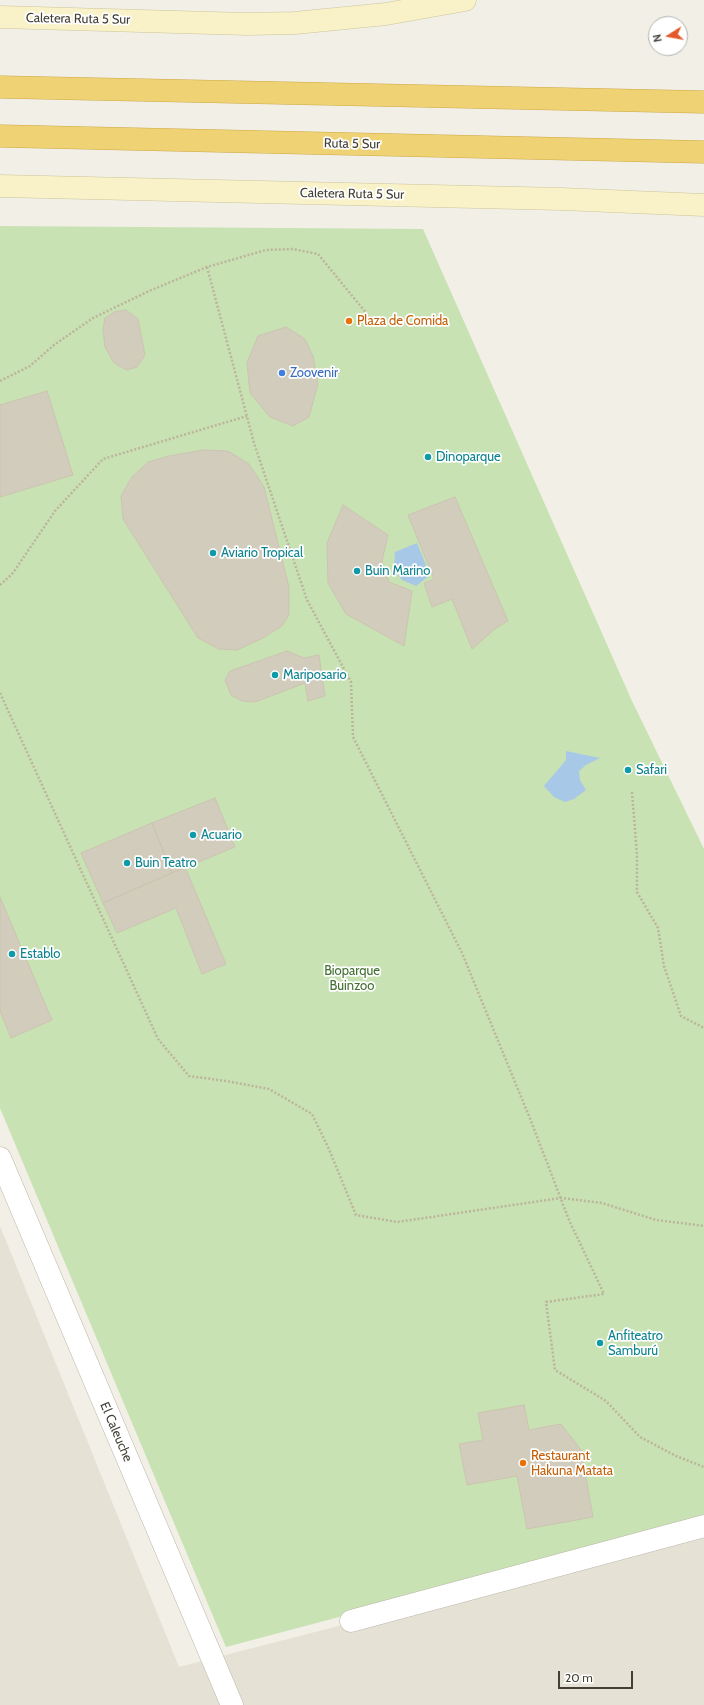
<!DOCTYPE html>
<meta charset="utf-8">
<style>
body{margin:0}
#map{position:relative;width:704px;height:1705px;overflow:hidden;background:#f1efe6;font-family:Cabin,sans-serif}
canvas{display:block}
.north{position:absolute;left:648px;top:16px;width:40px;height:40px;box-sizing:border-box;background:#fff;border:1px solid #b4b3af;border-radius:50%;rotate:259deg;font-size:11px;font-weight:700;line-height:16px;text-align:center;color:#434036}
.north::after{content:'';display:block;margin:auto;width:14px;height:18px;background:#e4592b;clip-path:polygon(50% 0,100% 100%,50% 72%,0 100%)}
.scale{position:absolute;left:558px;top:1671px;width:75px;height:18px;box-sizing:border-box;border:2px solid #434036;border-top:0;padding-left:5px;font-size:12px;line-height:14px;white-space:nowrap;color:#434036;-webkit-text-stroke:3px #fff;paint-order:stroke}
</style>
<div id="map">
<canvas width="704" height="1705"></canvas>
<div class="north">N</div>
<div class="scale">20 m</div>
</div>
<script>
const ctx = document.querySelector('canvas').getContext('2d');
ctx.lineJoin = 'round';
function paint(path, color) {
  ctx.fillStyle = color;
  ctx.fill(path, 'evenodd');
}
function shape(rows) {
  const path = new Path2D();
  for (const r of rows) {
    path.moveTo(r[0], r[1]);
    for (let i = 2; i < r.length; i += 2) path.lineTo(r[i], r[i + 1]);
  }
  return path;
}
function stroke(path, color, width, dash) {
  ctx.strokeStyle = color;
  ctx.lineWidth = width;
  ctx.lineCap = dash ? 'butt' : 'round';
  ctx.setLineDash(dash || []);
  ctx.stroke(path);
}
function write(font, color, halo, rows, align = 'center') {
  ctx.font = font + ' Cabin,sans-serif';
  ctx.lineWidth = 3.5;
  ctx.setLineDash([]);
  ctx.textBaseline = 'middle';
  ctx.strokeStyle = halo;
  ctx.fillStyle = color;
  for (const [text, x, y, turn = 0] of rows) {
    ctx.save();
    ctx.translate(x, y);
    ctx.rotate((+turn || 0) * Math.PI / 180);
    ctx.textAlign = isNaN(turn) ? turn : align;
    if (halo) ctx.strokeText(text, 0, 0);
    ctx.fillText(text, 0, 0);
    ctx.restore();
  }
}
const residential = shape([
 [0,1226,179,1667,704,1532,704,1705,0,1705]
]);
const green = shape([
 [0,226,423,229,632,701,704,849,704,1520,226,1647,0,1108]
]);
const water = shape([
 [417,543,430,575,416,586,402,580,394,569,395,552],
 [566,751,600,758,586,765,579,771,580,780,586,790,574,799,565,802,554,797,544,786,566,760]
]);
const building = shape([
 [126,310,138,319,145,355,137,367,127,370,114,363,105,347,103,329,105,318,114,312,126,310],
 [286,327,305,339,313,356,318,384,309,417,293,426,270,417,250,393,247,363,258,336,286,327],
 [47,391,73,475,0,497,0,405,47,391],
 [203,450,228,451,249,464,264,487,289,587,289,615,282,626,263,638,237,650,219,649,198,638,123,519,121,496,132,477,148,462,169,456,203,450],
 [455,497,508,621,496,628,472,649,452,599,432,607,424,583,434,579,408,515,455,497],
 [343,505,388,535,382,561,389,582,412,591,404,646,346,614,328,583,327,543,343,505],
 [287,651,304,658,319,655,325,696,308,701,305,683,255,702,242,701,231,695,225,680,230,671,287,651],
 [215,798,235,847,172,873,152,823,215,798],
 [152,823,172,873,103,903,81,853,152,823],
 [185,867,226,964,202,974,176,908,117,933,103,903,185,867],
 [0,897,52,1020,11,1038,0,1011,0,897],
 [524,1405,529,1430,561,1424,581,1450,593,1517,527,1529,517,1476,467,1485,459,1444,483,1440,478,1413,524,1405]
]);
const path = shape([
 [207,267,254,443,307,600,351,682,353,737,462,953,531,1121,569,1220,604,1294,546,1302,555,1370,606,1401,640,1437,676,1456,704,1467],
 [0,381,30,366,54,345,93,318,149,291,207,267,266,250,293,249,318,254,376,325],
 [0,585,13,573,55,511,103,459,247,416],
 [0,693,158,1039,189,1076,226,1081,269,1089,312,1114,328,1147,356,1215,397,1222,561,1198,602,1203,656,1220,704,1226],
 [632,792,637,855,637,892,658,928,664,966,681,1016,704,1028]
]);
const street = shape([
 [0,1158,232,1705],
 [351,1621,704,1526]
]);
const secondary = shape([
 [0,17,247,24,295,23,386,14,465,0],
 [0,186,562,199,704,205]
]);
const highway = shape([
 [0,87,704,102],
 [0,136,704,152]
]);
const markers = [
 [349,321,4,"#e8710a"],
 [282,373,4,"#3f7fe0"],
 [428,457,4,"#0f9aa8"],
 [213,553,4,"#0f9aa8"],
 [357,571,4,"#0f9aa8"],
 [275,675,4,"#0f9aa8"],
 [628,770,4,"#0f9aa8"],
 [193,835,4,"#0f9aa8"],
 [127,863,4,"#0f9aa8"],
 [12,954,4,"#0f9aa8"],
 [600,1343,4,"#0f9aa8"],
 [523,1463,4,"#e8710a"]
];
const streetNames = [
 ["Caletera Ruta 5 Sur",78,19,1],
 ["Ruta 5 Sur",352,144,1],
 ["Caletera Ruta 5 Sur",352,194,1],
 ["El Caleuche",116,1432,67]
];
const foodNames = [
 ["Plaza de Comida",357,321],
 ["Restaurant",531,1456],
 ["Hakuna Matata",531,1471]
];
const shopNames = [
 ["Zoovenir",290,373]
];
const cultureNames = [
 ["Dinoparque",436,457],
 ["Aviario Tropical",221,553],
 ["Buin Marino",365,571],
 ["Mariposario",283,675],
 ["Safari",636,770],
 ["Acuario",201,835],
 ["Buin Teatro",135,863],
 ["Establo",20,954],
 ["Anfiteatro",608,1336],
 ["Samburú",608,1351]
];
const parkNames = [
 ["Bioparque",352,971],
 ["Buinzoo",352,986]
];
paint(residential, '#e5e1d5');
paint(green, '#c8e2b3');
paint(water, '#a8c8e8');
paint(building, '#d2ccbd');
stroke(building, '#ccc4b1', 1);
stroke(street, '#bcb7aa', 23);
stroke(secondary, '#cdc49a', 23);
stroke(highway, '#cda845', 23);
stroke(path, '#bcb49d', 2.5, [2, 2]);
stroke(street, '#fff', 22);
stroke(secondary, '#f9f2c9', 22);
stroke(highway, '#efd274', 22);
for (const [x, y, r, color] of markers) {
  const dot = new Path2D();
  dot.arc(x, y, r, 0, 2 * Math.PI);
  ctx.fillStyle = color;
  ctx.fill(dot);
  stroke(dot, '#fff', 1.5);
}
write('13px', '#434036', '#fff', streetNames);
write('13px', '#c56008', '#fff', foodNames, 'left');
write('13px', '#366cbe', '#fff', shopNames, 'left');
write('13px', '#0d838f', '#fff', cultureNames, 'left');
write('13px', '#416f30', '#fff', parkNames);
</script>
